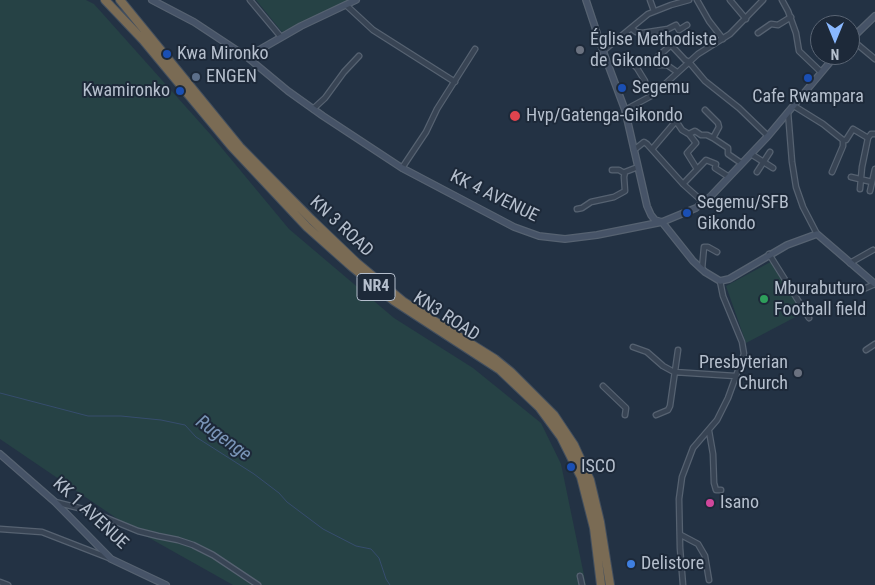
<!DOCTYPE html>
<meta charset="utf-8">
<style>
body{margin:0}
#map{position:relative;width:875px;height:585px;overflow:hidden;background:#233244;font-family:"Roboto Condensed",sans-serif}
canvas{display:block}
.north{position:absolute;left:810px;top:15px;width:50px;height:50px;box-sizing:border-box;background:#1d2939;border:1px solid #5a6574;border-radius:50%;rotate:180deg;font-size:14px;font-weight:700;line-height:20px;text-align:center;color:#b5bfcd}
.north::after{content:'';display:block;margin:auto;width:18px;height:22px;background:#89b8ff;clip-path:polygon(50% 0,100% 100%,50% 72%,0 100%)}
</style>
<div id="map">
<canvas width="875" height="585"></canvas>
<div class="north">N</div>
</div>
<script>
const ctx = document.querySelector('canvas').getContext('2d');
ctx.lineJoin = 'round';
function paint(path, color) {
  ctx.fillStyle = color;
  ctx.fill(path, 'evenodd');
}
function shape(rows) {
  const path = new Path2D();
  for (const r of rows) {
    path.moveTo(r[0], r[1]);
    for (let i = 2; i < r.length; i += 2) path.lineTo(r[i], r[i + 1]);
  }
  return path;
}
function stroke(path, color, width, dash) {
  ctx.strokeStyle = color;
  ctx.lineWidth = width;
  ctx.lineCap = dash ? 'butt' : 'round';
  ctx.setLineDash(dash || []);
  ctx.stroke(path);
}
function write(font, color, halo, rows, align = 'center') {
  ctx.font = font + ' "Roboto Condensed",sans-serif';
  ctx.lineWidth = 4;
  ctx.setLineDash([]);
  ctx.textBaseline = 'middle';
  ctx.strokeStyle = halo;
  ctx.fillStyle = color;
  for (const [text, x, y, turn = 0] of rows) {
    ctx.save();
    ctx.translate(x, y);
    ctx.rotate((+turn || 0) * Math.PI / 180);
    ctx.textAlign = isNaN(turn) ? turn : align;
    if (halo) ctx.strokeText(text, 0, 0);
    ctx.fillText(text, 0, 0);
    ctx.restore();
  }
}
const green = shape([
 [0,0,86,0,94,4,211,135,289,229,394,318,473,368,541,423,561,464,586,585,233,585,128,526,0,439],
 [256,0,349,0,282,32],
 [776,259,805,312,746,343,726,286]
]);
const stream = shape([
 [0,393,88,416,121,416,161,420,185,425,196,437,254,474,279,493,287,502,323,529,356,546,371,549,379,558,386,579,390,585]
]);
const street = shape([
 [250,0,281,37],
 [650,0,654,11],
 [697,0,709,21,723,39],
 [730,0,746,19],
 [782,0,788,11,796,33,799,51,821,72],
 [346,5,373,30,455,82],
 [631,28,636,32,642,33,668,29,676,25,679,30,687,25],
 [758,33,771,24,778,25,791,17],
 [851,39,875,59],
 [603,51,648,14,671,5,689,0],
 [631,62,637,68,645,81,644,83,653,95],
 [677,72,667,65,659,65,655,59,671,45,685,60,689,62,705,81,739,108,768,136],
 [794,106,823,124,843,140,846,140,853,129,868,138,862,167,860,189],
 [313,109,325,98,344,72,359,56],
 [625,110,653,95,698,54,730,34,763,0],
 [705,110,718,123,719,127,713,138,728,148,728,154,741,163],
 [788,112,792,162,796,187,803,207,817,234],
 [669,114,676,121,682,130,687,133,689,134,695,131,701,135,707,135,713,138],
 [689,134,696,143,687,153,697,169],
 [868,138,871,134,875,134],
 [653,148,676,121],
 [634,150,644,142,647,144,683,184,703,202],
 [751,154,773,168],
 [402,168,426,132,437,109,475,49],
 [612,170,619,170,624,173],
 [757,172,770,152],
 [832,172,843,146,843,140],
 [851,177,872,182],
 [683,184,706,160,716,164,715,168,729,177],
 [870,191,875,169],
 [577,209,582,208,591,202,614,197,625,191,624,177,625,172,638,167],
 [769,254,809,318],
 [850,263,873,250],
 [702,269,704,247,708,247,717,252],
 [859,291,875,284],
 [633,347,647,352,663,366,674,372,735,376],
 [866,350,875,344],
 [603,386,626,408,625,415],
 [656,415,668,410,670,406,678,350],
 [709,431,713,454,714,483,716,490,721,490],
 [55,502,87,510,138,531,158,536,178,540,193,545,213,555,258,585],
 [0,529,42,532,109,558],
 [681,535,698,544,705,556,709,580],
 [580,576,582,585],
 [0,582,8,585],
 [683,585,680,548,679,499,682,477,693,448,717,420,728,398,744,354,742,342,723,296,720,281]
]);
const secondary = shape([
 [152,0,194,22,247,57,288,91,323,116,402,168,514,227,539,236,565,239,597,235,662,222,696,208,711,196,768,136,836,55],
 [586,0,603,51,625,110,647,206,651,215,655,220,662,222,693,261,705,272,720,281,729,279,787,245,817,234,875,284],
 [850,40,875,16],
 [247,57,301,26,356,0],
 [0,454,55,502,111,559,166,585]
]);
const highway = shape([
 [105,0,143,40,231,146,307,227,352,267,394,301,500,370,539,407,561,437,581,477,594,528,601,585],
 [120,0,240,147,311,219,356,262,404,302,495,359,511,372,554,415,574,445,590,480,600,522,610,585]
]);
const markers = [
 [580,50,5,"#6b7280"],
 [167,54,5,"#1a4fb4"],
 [196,77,5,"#5c6f8a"],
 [808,78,5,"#1a4fb4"],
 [622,88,5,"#1a4fb4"],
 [180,91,5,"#1a4fb4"],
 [515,116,6,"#e0444e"],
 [687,213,5,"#1a4fb4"],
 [764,299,5,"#2e9e5b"],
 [798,373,5,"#6b7280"],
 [571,467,5,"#1a4fb4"],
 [710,503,5,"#d1479c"],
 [631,564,5,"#3f7fe0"]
];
const shields = [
 [376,287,38]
];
const shieldNames = [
 ["NR4",376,287]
];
const poiNames = [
 ["Église Methodiste",590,40],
 ["de Gikondo",590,61],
 ["Kwa Mironko",177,54],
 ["ENGEN",206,77],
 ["Segemu",632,88],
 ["Kwamironko",170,91,"right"],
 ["Cafe Rwampara",808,97,"center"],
 ["Hvp/Gatenga-Gikondo",526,116],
 ["Segemu/SFB",697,203],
 ["Gikondo",697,224],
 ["Mburabuturo",774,289],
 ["Football field",774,310],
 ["Presbyterian",788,363,"right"],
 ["Church",788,384,"right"],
 ["ISCO",581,467],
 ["Isano",720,503],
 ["Delistore",641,564]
];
const streetNames = [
 ["KK 4 AVENUE",494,197,26],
 ["KN 3 ROAD",341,227,43],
 ["KN3 ROAD",446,317,33],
 ["KK 1 AVENUE",90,514,43]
];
const waterNames = [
 ["Rugenge",223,439,36]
];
paint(green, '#264245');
stroke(stream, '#364d6d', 1);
stroke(street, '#566271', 7);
stroke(secondary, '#566271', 8);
stroke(highway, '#434f5e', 10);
stroke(street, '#384454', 4.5);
stroke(secondary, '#465367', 5.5);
stroke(highway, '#7a6b54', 8);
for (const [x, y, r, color] of markers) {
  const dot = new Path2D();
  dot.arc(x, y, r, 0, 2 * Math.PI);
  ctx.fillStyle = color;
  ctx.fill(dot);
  stroke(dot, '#1d2939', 2);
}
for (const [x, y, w] of shields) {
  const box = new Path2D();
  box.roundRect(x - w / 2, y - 13.5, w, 27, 4);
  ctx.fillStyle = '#1d2939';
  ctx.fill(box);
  stroke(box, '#b5bfcd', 1);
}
write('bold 16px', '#b5bfcd', null, shieldNames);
write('18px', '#b5bfcd', '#1d2939', poiNames, 'left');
write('18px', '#b5bfcd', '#1d2939', streetNames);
write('italic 19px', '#7a95b8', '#1d2939', waterNames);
</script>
